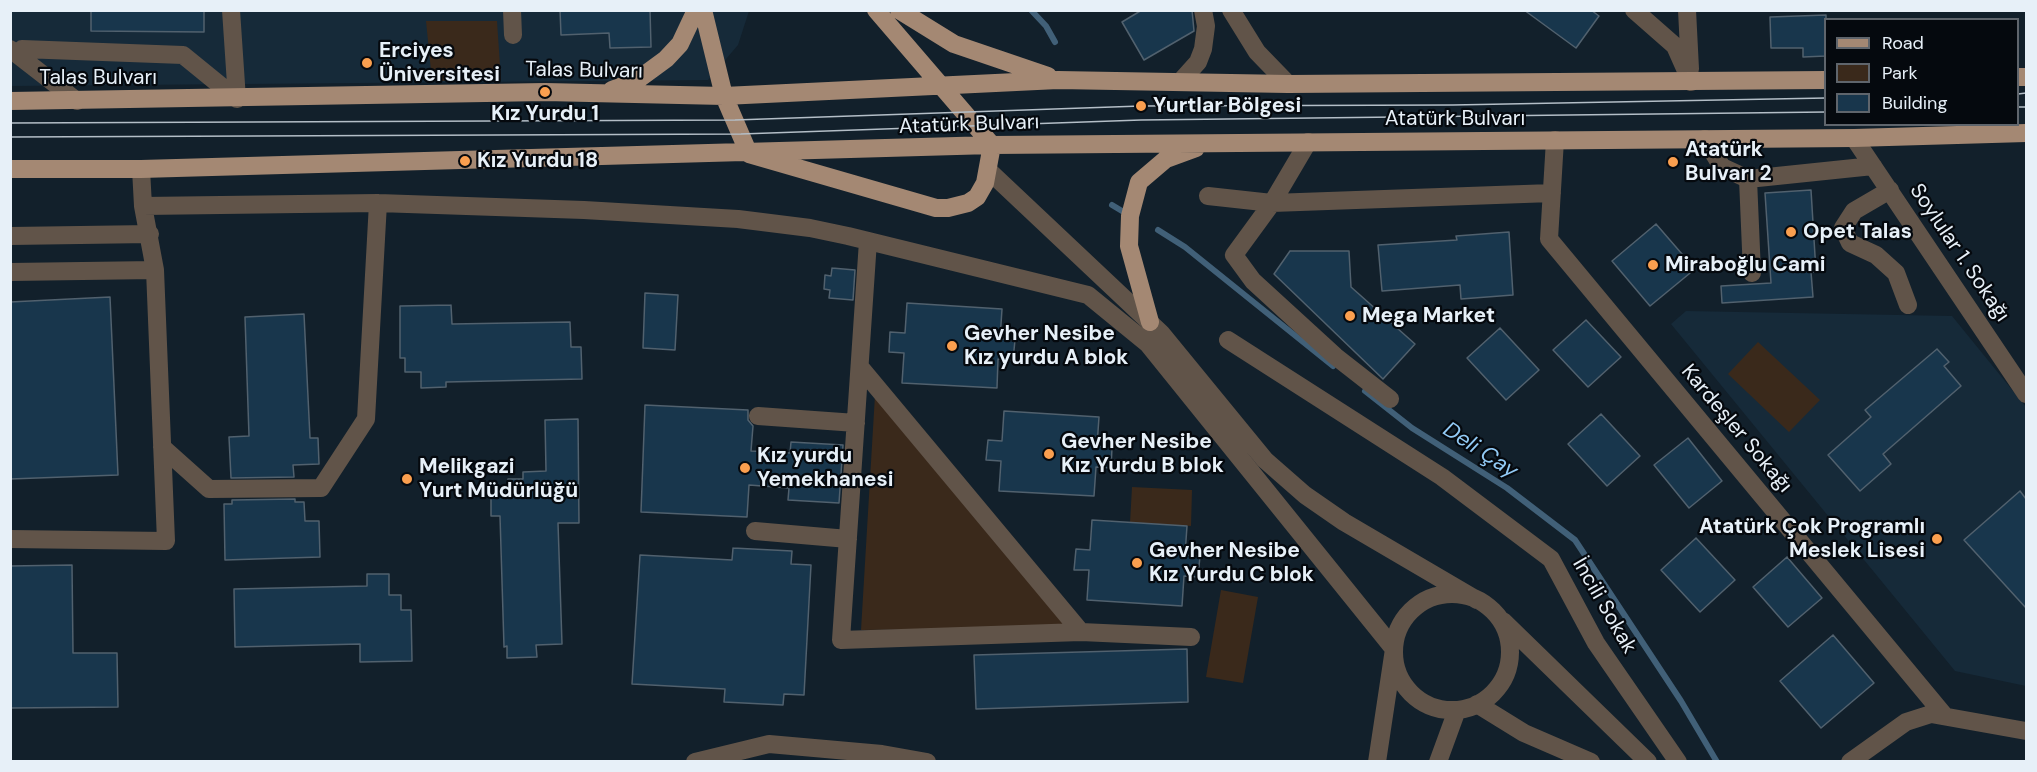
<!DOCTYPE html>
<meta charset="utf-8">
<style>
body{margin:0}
#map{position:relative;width:2037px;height:772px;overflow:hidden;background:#12202b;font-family:"DM Sans",sans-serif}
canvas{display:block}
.frame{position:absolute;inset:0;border:12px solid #e7f0f8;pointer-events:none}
.legend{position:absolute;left:1824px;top:18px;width:195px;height:108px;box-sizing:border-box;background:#05090e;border:2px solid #5f656c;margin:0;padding:8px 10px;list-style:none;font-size:18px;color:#e7f0f8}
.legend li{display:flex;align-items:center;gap:12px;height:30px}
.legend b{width:30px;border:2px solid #5f656c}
</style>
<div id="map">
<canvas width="2037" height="772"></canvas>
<div class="frame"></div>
<ul class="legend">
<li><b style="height:8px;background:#a48873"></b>Road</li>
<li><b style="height:16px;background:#3a291b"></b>Park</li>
<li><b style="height:16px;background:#18364c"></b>Building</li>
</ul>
</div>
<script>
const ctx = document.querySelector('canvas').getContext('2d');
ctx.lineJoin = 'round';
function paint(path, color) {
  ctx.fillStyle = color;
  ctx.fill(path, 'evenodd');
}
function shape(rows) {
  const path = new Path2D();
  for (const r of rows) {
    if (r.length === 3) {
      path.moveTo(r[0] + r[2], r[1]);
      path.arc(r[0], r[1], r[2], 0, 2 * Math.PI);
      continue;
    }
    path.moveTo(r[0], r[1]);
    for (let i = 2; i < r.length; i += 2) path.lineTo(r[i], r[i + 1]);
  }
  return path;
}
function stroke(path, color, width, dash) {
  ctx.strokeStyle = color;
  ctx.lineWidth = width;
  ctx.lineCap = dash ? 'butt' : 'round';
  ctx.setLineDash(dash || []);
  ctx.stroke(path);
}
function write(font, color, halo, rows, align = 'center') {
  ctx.font = font + ' "DM Sans",sans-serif';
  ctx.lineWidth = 4.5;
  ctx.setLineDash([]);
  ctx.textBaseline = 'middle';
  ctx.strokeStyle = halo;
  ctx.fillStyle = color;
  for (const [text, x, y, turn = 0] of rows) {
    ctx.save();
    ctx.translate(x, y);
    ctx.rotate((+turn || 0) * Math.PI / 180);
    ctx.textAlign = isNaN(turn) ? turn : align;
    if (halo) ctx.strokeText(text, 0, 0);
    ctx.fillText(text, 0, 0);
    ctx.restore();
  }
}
const built = shape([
 [10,11,749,11,738,45,708,80,11,86],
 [1686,311,1952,316,2026,407,2026,686,1955,671,1671,324]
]);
const green = shape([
 [426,21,497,21,501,80,432,81],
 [1758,342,1820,400,1789,432,1728,374],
 [875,395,1073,628,861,630],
 [1132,487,1192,490,1191,526,1130,523],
 [1221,590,1258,597,1243,683,1206,677]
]);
const stream = shape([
 [1031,10,1046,26,1055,42],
 [1112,205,1122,211],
 [1158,230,1185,247,1333,366],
 [1365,391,1412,428,1507,488,1575,540,1681,701,1717,762]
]);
const building = shape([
 [91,10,204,10,204,32,91,31,91,10],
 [560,10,650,10,651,47,610,48,609,33,561,35,560,10],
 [1142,10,1192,10,1194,31,1144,60,1122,22,1142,10],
 [1524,10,1591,10,1599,16,1576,48,1524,10],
 [1826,15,1826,56,1803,57,1803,48,1771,48,1770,17,1826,15],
 [1811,190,1816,272,1811,272,1813,297,1722,303,1721,286,1771,283,1765,193,1811,190],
 [1656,224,1695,269,1650,306,1612,261,1656,224],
 [1509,232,1513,295,1461,299,1460,285,1382,291,1378,245,1457,240,1456,236,1509,232],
 [1290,251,1349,251,1351,287,1415,344,1383,379,1274,274,1290,251],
 [832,268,855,270,853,300,829,298,830,290,824,289,825,275,831,276,832,268],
 [645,293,678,295,675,350,643,348,645,293],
 [110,297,118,475,10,479,10,302,110,297],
 [907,303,1002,309,1000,339,1015,340,1013,360,998,359,997,388,902,383,904,353,889,352,890,332,905,333,907,303],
 [451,305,452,324,570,322,571,347,581,347,582,379,446,382,446,387,421,388,421,372,405,372,405,358,400,358,400,306,451,305],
 [304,314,310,438,318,438,319,464,293,465,294,477,231,478,229,437,249,436,245,317,304,314],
 [1586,320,1621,357,1588,387,1553,350,1586,320],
 [1500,328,1539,370,1506,400,1467,358,1500,328],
 [1937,349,1949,362,1944,366,1961,386,1883,454,1891,464,1860,491,1828,455,1871,417,1865,410,1937,349],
 [645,405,748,410,748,420,753,426,751,451,790,453,791,442,843,445,839,503,788,500,789,488,749,485,747,517,641,512,645,405],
 [1004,411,1099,417,1097,446,1112,448,1111,468,1096,467,1094,496,999,491,1001,461,986,460,988,440,1002,441,1004,411],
 [1601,414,1640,456,1607,486,1568,444,1601,414],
 [578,419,579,523,558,523,562,644,536,645,537,657,507,658,507,646,504,647,500,516,491,516,491,493,509,493,508,479,523,479,523,472,546,471,545,420,578,419],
 [1688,438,1722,481,1689,508,1654,465,1688,438],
 [2020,491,2026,499,2026,608,1964,540,2020,491],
 [295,499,295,502,304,502,305,521,319,521,320,557,225,560,224,504,232,504,232,500,295,499],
 [1092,520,1187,526,1185,555,1200,556,1198,577,1184,576,1182,606,1087,600,1089,570,1074,570,1076,549,1090,550,1092,520],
 [1696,538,1735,580,1700,612,1661,570,1696,538],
 [733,548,792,551,791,564,811,565,804,695,784,694,783,705,724,702,725,689,632,684,640,555,732,560,733,548],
 [1787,557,1822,598,1788,627,1753,587,1787,557],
 [72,565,73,653,117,653,118,707,10,708,10,566,72,565],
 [367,574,389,574,389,595,401,595,401,610,411,610,412,661,360,662,360,644,235,647,234,589,367,586,367,574],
 [1833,635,1874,683,1821,728,1780,681,1833,635],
 [1187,649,1188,702,976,709,974,655,1187,649]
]);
const minor = shape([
 [231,10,237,99],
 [512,10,513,35],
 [1231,10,1257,52,1288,84],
 [1634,10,1675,46,1691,82],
 [1687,10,1690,69],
 [10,49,77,101],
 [22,49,183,55,237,99],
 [1180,82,1198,62,1203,49,1206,26,1203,10],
 [1854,138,2026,394],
 [1705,139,1722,167,1748,179,1873,166],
 [1555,140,1549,239,1944,715],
 [1308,142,1272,203,1234,255,1253,281,1335,356,1390,399],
 [988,170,1161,333,1265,460,1305,495,1344,522,1477,600],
 [1748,179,1752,273],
 [1890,190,1854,211,1843,228,1850,243,1876,255,1896,273,1908,305],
 [1208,196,1272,203,1552,193],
 [143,206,378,203,584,210,738,219,810,228,848,236,1088,295,1148,344,1394,649,1377,762],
 [10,236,150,234],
 [868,241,841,640,1081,632,1191,637],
 [10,272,155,270],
 [1228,340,1442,477,1551,559,1596,643,1678,762],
 [860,367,1081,632],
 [758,416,856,423],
 [162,447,209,489,321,488,366,419,378,203],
 [755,531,848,539],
 [10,539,166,541,155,270,143,206,141,169],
 [1452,652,58],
 [1503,621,1648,762],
 [1477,704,1524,733,1591,762],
 [695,762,769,744,882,754,927,762],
 [1438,762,1457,710],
 [1850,762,1906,722,1931,714,2026,731]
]);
const major = shape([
 [703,10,724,96,749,154,936,208,948,208,968,203,977,197,985,183,992,145,876,10],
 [899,10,954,44,1048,76],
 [2018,77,2026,77],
 [612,90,636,81,666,59,680,44,696,10],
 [10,101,545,92,724,96,1058,80,1288,84,1826,80],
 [10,169,141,169,992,145,1854,138,2026,133],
 [1150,322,1129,246,1130,216,1139,182,1166,159,1196,148]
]);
const tram = shape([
 [2018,94,2026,93],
 [2018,107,2026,107],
 [10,123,735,120,1141,106,1453,105,1826,98],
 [10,137,741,134,1141,120,1826,112]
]);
const markers = [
 [367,63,6,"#fa9f4f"],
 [545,92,6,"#fa9f4f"],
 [1141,106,6,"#fa9f4f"],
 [465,161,6,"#fa9f4f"],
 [1673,162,6,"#fa9f4f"],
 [1791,232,6,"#fa9f4f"],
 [1653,265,6,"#fa9f4f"],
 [1350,316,6,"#fa9f4f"],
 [952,346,6,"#fa9f4f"],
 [1049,454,6,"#fa9f4f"],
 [745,468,6,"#fa9f4f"],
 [407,479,6,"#fa9f4f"],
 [1937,539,6,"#fa9f4f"],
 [1137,563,6,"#fa9f4f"]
];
const poiNames = [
 ["Erciyes",379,51],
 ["Üniversitesi",379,75],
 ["Yurtlar Bölgesi",1153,106],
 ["Kız Yurdu 1",545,114,"center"],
 ["Atatürk",1685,150],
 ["Bulvarı 2",1685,174],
 ["Kız Yurdu 18",477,161],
 ["Opet Talas",1803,232],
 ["Miraboğlu Cami",1665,265],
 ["Mega Market",1362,316],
 ["Gevher Nesibe",964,334],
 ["Kız yurdu A blok",964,358],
 ["Gevher Nesibe",1061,442],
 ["Kız Yurdu B blok",1061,466],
 ["Kız yurdu",757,456],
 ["Yemekhanesi",757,480],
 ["Melikgazi",419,467],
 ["Yurt Müdürlüğü",419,491],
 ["Atatürk Çok Programlı",1925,527,"right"],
 ["Meslek Lisesi",1925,551,"right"],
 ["Gevher Nesibe",1149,551],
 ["Kız Yurdu C blok",1149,575]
];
const streetNames = [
 ["Talas Bulvarı",584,71,1],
 ["Talas Bulvarı",98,78],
 ["Atatürk Bulvarı",1455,119],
 ["Atatürk Bulvarı",969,125,-2],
 ["Soylular 1. Sokağı",1959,253,56],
 ["Kardeşler Sokağı",1736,429,50],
 ["İncili Sokak",1604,606,60]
];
const waterNames = [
 ["Deli Çay",1480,451,33]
];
paint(built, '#162a39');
paint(green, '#3a291b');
stroke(stream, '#416078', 6);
paint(building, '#18364c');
stroke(building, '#51616e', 1.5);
stroke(minor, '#615449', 18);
stroke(major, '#a48873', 18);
stroke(tram, '#b4bec7', 1.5);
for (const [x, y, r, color] of markers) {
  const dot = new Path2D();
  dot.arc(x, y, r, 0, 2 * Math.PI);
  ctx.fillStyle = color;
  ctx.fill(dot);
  stroke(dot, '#05090e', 2);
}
write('bold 21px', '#e7f0f8', '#05090e', poiNames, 'left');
write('21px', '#e7f0f8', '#05090e', streetNames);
write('italic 22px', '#92caf5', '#05090e', waterNames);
</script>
